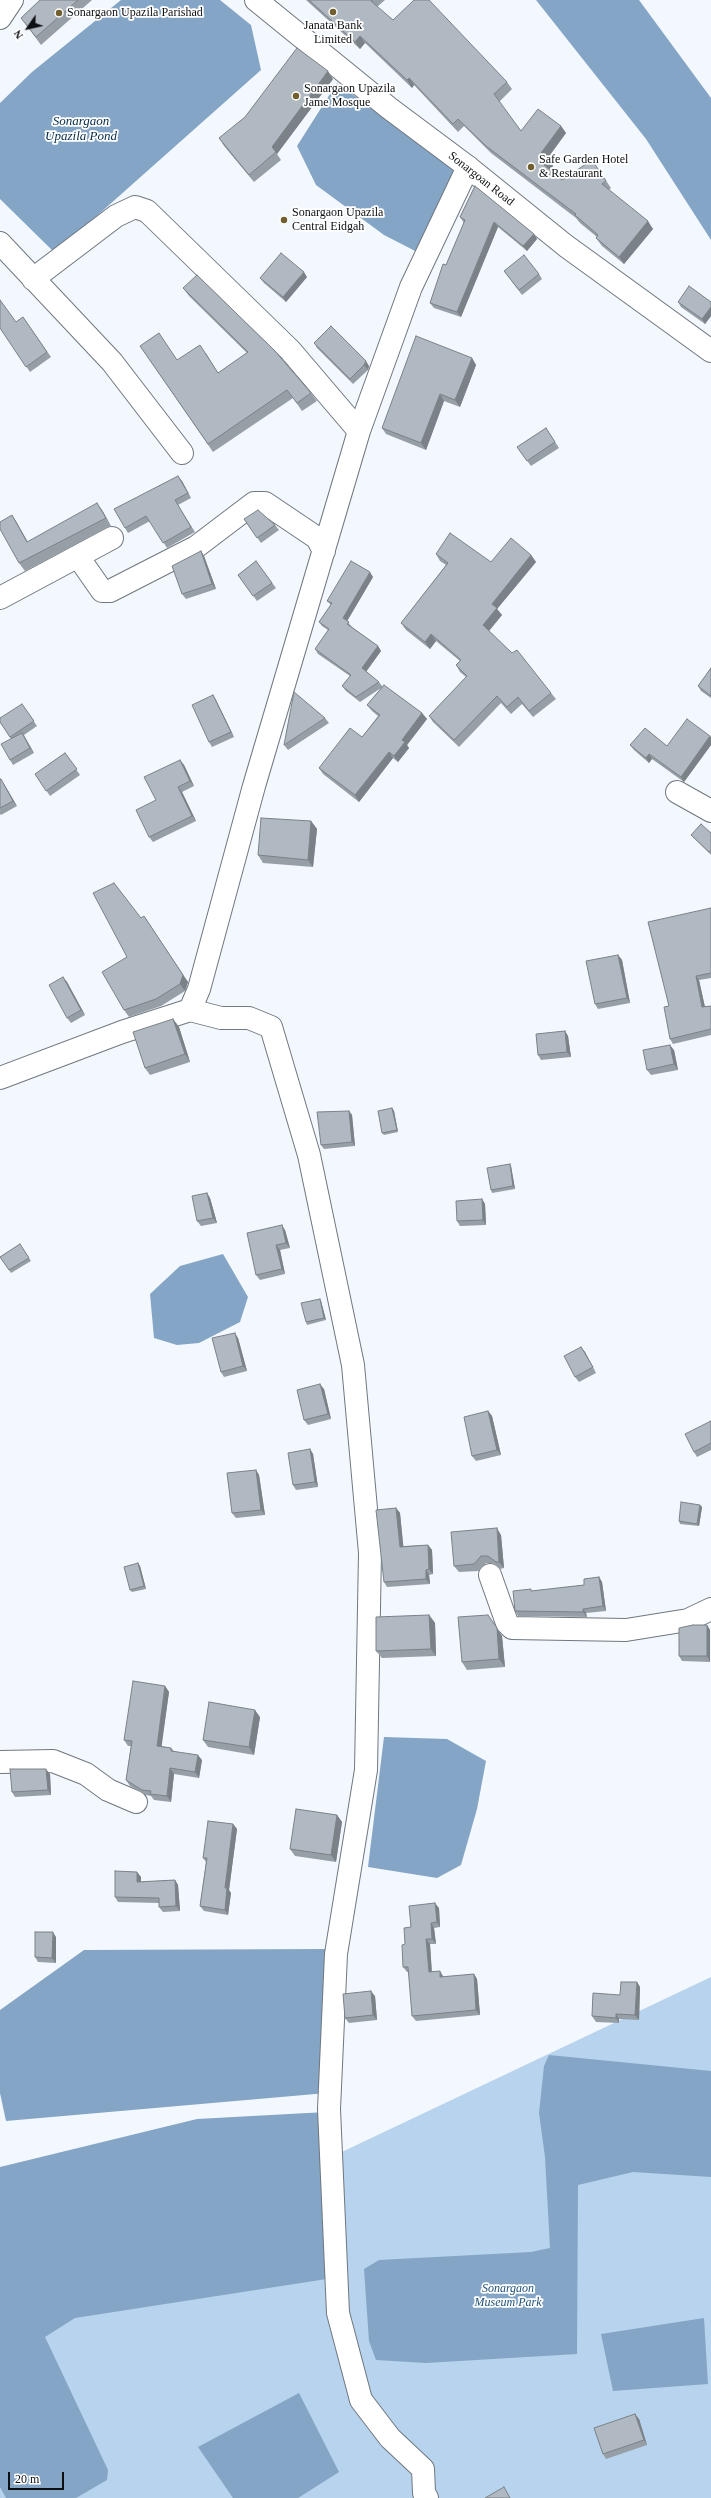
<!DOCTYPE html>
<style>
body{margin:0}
#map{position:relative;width:711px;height:2498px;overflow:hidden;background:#f3f8fe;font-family:Georgia,serif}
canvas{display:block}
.north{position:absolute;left:8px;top:8px;width:40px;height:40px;-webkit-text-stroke:3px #fff;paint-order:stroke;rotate:236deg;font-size:11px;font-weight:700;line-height:16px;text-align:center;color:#0d1013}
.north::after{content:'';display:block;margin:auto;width:14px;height:18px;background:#0d1013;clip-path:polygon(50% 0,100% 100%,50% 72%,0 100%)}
.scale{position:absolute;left:8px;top:2472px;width:56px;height:18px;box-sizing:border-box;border:2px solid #0d1013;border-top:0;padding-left:5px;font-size:12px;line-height:14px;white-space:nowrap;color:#0d1013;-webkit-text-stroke:3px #fff;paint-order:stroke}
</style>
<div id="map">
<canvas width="711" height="2498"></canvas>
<div class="north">N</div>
<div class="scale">20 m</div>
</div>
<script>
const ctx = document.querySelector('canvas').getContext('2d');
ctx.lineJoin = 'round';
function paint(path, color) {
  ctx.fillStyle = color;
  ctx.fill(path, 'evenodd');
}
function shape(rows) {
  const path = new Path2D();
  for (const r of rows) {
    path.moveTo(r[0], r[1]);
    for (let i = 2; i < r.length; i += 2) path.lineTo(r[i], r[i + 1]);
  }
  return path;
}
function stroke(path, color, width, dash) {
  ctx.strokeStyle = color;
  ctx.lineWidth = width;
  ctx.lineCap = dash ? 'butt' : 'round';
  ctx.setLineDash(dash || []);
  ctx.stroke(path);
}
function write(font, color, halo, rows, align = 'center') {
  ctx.font = font + ' Georgia,serif';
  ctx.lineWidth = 3.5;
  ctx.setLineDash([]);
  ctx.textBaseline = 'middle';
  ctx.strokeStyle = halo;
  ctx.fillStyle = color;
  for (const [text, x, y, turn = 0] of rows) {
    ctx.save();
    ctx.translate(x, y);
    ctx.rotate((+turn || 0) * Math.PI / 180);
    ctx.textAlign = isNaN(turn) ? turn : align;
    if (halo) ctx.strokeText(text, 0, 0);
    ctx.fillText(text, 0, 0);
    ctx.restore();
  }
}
const green = shape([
 [711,1977,711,2498,0,2498,0,2314]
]);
const water = shape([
 [121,0,220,0,251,25,261,70,55,253,0,199,0,103,32,72],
 [536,0,639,0,711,98,711,240,646,139],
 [337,83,463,175,423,255,384,235,316,185,297,146],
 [223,1254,248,1297,240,1322,199,1343,177,1345,154,1338,150,1294,180,1266],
 [384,1737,447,1739,486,1761,477,1809,461,1865,437,1878,368,1867],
 [328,1949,327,2093,6,2121,0,2093,0,2010,84,1950],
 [549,2055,711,2071,711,2177,633,2172,578,2185,577,2354,426,2363,376,2360,369,2341,364,2269,379,2260,531,2252,550,2248,545,2157,539,2113,544,2066],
 [326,2112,333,2278,75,2318,45,2337,108,2470,107,2480,76,2498,6,2498,0,2487,0,2167,197,2119],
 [704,2318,708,2384,613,2391,601,2334],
 [299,2393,339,2472,298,2498,233,2498,198,2447]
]);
const minor = shape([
 [0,18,12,0],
 [0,243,112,362,182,453],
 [33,279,116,216,135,207,147,211,290,350,359,431],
 [79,558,102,591,110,591,196,547,254,503,265,503,317,538,324,551],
 [0,598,112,538],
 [677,792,711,811],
 [190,1010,221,1018,249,1018,271,1027,309,1155,353,1365,370,1553,366,1770,336,1954,329,2109,338,2313,361,2400,390,2438,423,2469,424,2493,427,2498],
 [0,1078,122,1032,190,1010,199,989,254,786,359,431,411,287,468,167],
 [490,1575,507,1623,512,1628,626,1630,688,1620,711,1609],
 [0,1762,53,1761,86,1774,108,1790,136,1802]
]);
const secondary = shape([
 [256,0,389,108,468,167,566,246,711,351]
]);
const wall = shape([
 [40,0,92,0,41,45,21,18],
 [306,0,385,0,377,7,393,20,507,82,512,89,499,102,521,131,561,126,566,133,548,158,553,166,550,170,562,180,592,160,611,188,609,190,653,229,624,264,602,246,596,238,597,237,580,223,576,218,491,153,464,126,458,132,414,85,412,88,365,43,360,49],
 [333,79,277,154,281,160,254,182,224,146,219,138],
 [475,186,537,239,527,251,498,227,461,317,434,308,430,303,464,223,460,217],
 [504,271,539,274,542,279,522,295],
 [307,277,286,302,264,283,260,278],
 [183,288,311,393,317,401,302,411,293,398,213,452,140,346,177,360,206,353,218,373,247,353,189,296],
 [678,302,711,302,711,316,705,324,681,307],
 [23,317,51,357,30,372,0,328,16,322],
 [314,343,369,366,368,370,353,384,317,348],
 [472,358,476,365,460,407,444,401,426,450,386,434,382,428],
 [546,428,559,448,531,466,517,447],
 [182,481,191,498,178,505,195,532,167,548,150,521,128,533,125,528],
 [102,510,111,526,25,571,19,563,12,515,17,523,28,542],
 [244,519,275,525,279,530,261,543],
 [201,551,204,556,216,589,186,599,182,594],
 [436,554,491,562,531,555,536,562,497,609,502,615,489,631,551,693,556,699,533,717,522,704,511,714,501,703,459,747,433,722,429,716,466,677,460,672,456,665,460,661,436,641,430,649,406,630,401,623,446,565,440,561],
 [256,561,276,588,257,601,238,575],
 [373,577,347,621,352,627,378,646,381,651,366,672,379,682,382,686,422,713,427,719,407,745,409,748,398,762,393,758,359,802,323,774,319,768,362,737,378,716,372,711,367,705,381,688,360,702,346,691,342,686,350,676,318,654,315,649,328,630,322,626,319,622,331,605,327,601],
 [711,668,711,698,701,691,698,686],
 [213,695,216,700,234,737,212,747,209,742],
 [22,704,37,726,24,735,34,753,13,765,10,760,11,739,0,722],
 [325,718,329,723,288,750,284,745],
 [711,737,711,745,684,782,652,759,649,763,634,750,630,745,667,746],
 [65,753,80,775,50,796,35,774],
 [180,760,184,765,194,786,182,792,196,821,153,842,149,837,156,800],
 [0,779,4,784,17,806,1,815,0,814],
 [311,821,317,829,313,867,263,863,258,855],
 [711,833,711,855,691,835],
 [711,908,711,978,699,980,705,1007,711,1006,711,1035,673,1044,670,1039,669,1006],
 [141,918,188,982,185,991,161,1006,129,1017,124,1010,127,957],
 [618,955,622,960,630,1003,598,1009,595,1004],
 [63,977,67,982,85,1015,71,1023,67,1018],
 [173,1019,179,1027,190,1062,150,1075,145,1068],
 [565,1031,568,1036,571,1057,541,1060,538,1055],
 [674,1050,678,1070,651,1075,647,1070],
 [392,1108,394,1111,398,1132,384,1135,382,1133],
 [349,1111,352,1115,355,1146,324,1149,321,1145],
 [511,1166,515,1189,492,1193,491,1190],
 [207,1193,210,1198,217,1223,201,1226,197,1221],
 [482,1199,485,1204,486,1225,460,1226,457,1221],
 [285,1230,290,1248,280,1250,285,1274,260,1280,256,1275],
 [20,1244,31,1261,11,1273,0,1257],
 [321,1301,326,1320,307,1325,306,1322],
 [238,1338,247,1371,224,1377,221,1372],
 [581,1347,585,1352,596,1373,579,1382,575,1377],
 [324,1389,331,1419,308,1425,304,1420],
 [488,1411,492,1416,501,1455,476,1461,472,1456],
 [711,1421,711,1450,697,1457,694,1452],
 [310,1449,313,1454,318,1487,296,1490,293,1485],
 [256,1470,259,1475,265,1515,236,1518,232,1513],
 [700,1505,702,1507,699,1526,680,1524,679,1521],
 [396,1508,400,1513,403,1546,428,1545,432,1550,433,1574,429,1575,430,1584,387,1587,384,1582],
 [501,1535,504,1568,500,1569,493,1563,486,1563,479,1571,459,1572,454,1566],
 [138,1563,140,1566,146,1589,132,1592,130,1590],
 [599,1577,602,1582,606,1611,586,1613,587,1617,518,1616,515,1611,533,1591,584,1585],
 [429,1615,435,1623,436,1656,382,1658,376,1651],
 [493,1622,502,1636,505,1667,467,1670,462,1662],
 [707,1625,710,1630,710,1662,682,1661,679,1656],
 [165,1686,169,1692,161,1746,171,1748,174,1751,202,1760,199,1778,174,1774,171,1802,154,1800,151,1796,146,1795,130,1786,126,1780,131,1746,128,1746,124,1740],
 [260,1717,254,1755,208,1747,203,1740],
 [50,1774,51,1795,15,1797,12,1792],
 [337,1815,342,1822,336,1862,295,1856,290,1849],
 [233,1824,237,1829,229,1890,231,1893,228,1915,204,1911,200,1906,206,1862,203,1858],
 [137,1872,141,1877,141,1882,175,1880,178,1885,180,1911,163,1912,159,1907,159,1903,118,1902,115,1897],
 [439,1908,440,1927,434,1928,436,1944,430,1944,432,1972,443,1977,474,1974,477,1979,480,2015,416,2021,412,2016,409,1972,407,1972,403,1967,405,1944,411,1927],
 [56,1937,56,1963,38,1962,35,1957],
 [637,1982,640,1987,639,2020,619,2019,619,2023,596,2022,592,2016],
 [375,1996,377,2020,349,2023,345,2018],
 [639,2419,647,2445,606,2459,603,2454]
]);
const shadedWall = shape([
 [360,36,365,43,360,49,355,42],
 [328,71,333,79,277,154,272,147],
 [409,78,414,85,412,88,407,80],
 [561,126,566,133,546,160,541,153],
 [548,158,553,166,548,172,543,164],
 [648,221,653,229,624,264,619,257],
 [494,222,498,227,461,317,457,312],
 [534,234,537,239,527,251,523,246],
 [304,272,307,277,286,302,283,297],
 [711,307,711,316,705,324,702,319],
 [472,358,476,365,460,407,455,400],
 [366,361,369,366,368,370,364,365],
 [440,394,444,401,426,450,421,443],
 [178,476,182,481,191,498,188,493],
 [97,503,102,510,111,526,106,518],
 [12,515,17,523,32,550,27,542],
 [201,551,204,556,216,589,212,584],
 [531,555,536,562,497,609,502,615,488,632,483,625,492,604],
 [370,572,373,577,346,623,343,618],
 [431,634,436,641,430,649,425,642],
 [378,646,381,651,365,673,362,668],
 [213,695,216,700,234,737,231,732],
 [422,713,427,719,407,745,409,748,398,762,394,756,402,740],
 [22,733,34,753,30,748],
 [710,736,711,737,711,745,684,782,681,777],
 [389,752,393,758,359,802,355,795],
 [649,754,652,759,649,763,646,758],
 [180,760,184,765,194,786,190,781],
 [1,779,4,784,17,806,13,801],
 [178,787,182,792,196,821,192,816],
 [311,821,317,829,313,867,308,860],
 [144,916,188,982,185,991,180,984],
 [618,955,622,960,630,1003,627,998],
 [696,976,699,980,706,1012,702,1007],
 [63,977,67,982,85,1015,81,1010],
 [173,1019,179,1027,190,1062,185,1054],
 [565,1031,568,1036,571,1057,567,1052],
 [670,1045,674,1050,678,1070,674,1064],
 [392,1108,394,1111,398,1132,397,1130],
 [349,1111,352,1115,355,1146,352,1142],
 [510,1164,511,1166,515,1189,513,1186],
 [207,1193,210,1198,217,1223,213,1218],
 [482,1199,485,1204,486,1225,483,1220],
 [282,1225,285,1230,290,1248,286,1243],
 [276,1245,280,1250,285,1274,282,1269],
 [320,1299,321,1301,326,1320,324,1318],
 [235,1333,238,1338,247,1371,243,1366],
 [581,1347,585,1352,596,1373,593,1367],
 [320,1384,324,1389,331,1419,328,1414],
 [488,1411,492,1416,501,1455,497,1450],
 [310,1449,313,1454,318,1487,315,1482],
 [256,1470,259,1475,265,1515,261,1510],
 [700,1505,702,1507,699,1526,697,1524],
 [396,1508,400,1513,404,1552,400,1547],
 [497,1528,501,1535,504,1568,499,1562],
 [428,1545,432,1550,433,1574,429,1569],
 [138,1563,140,1566,146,1589,144,1586],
 [426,1570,429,1575,430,1584,426,1579],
 [599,1577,602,1582,606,1611,603,1606],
 [583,1609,586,1613,587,1617,583,1612],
 [429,1615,435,1623,436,1656,431,1649],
 [488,1615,502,1636,505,1667,499,1659],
 [707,1625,710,1630,710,1662,707,1656],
 [165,1686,169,1692,161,1751,157,1746],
 [255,1710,260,1717,254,1755,249,1747],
 [198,1755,202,1760,199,1778,195,1772],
 [170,1768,174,1774,171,1802,167,1796],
 [46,1769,50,1774,51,1795,48,1790],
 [337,1815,342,1822,336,1862,331,1855],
 [233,1824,237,1829,229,1890,231,1893,228,1915,225,1910,225,1888],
 [137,1872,141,1877,141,1887,137,1882],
 [175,1880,178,1885,180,1911,176,1906],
 [435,1903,439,1908,440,1927,437,1922],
 [431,1923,434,1928,436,1944,432,1939],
 [53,1932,56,1937,56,1963,52,1958],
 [426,1939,430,1944,432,1977,429,1972],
 [440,1971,443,1976,444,1982,440,1977],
 [474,1974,477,1979,480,2015,476,2010],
 [637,1982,640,1987,639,2020,635,2015],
 [371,1991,375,1996,377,2020,373,2015],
 [616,2014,619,2019,619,2023,616,2018],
 [635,2414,639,2419,647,2445,644,2440]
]);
const building = shape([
 [40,0,78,0,36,37,21,18,40,0],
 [309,0,372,0,371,1,393,20,414,0,429,0,507,82,494,94,521,131,538,109,561,126,541,153,548,158,543,164,562,180,592,160,606,181,602,184,648,221,619,257,596,238,598,235,575,215,576,214,486,146,458,119,453,124,409,78,407,80,360,36,355,42,309,0],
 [297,48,328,71,272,147,276,152,249,175,219,138,245,117,297,48],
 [475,186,534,234,523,246,494,222,457,312,430,303,443,264,446,265,465,220,460,217,475,186],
 [281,253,304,272,283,297,260,278,281,253],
 [524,255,539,274,519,290,504,271,524,255],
 [197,275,275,351,311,393,297,403,287,390,208,444,140,346,159,333,177,360,200,345,218,373,248,352,183,288,197,275],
 [689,286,711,302,711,307,702,319,678,302,689,286],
 [0,300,16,322,23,317,47,352,26,367,0,328,0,300],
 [331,326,366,361,364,365,350,379,314,343,331,326],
 [416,336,472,358,455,400,440,394,421,443,382,428,416,336],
 [546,428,555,442,527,461,517,447,546,428],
 [178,476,188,493,175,500,191,527,163,543,146,516,125,528,114,509,178,476],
 [97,503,106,518,19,563,0,529,0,522,12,515,27,542,97,503],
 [258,510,275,525,257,538,244,519,258,510],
 [450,533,491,562,511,538,531,555,492,604,497,608,483,625,512,653,517,650,551,693,529,711,518,697,507,707,497,696,454,740,429,716,467,676,456,665,461,660,431,634,425,642,401,623,448,563,436,554,450,533],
 [201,551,212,584,182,594,172,566,201,551],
 [256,561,272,583,253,596,238,575,256,561],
 [351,561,370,572,343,618,349,622,347,624,378,646,362,668,379,682,356,697,342,686,351,675,315,649,329,629,319,622,332,603,327,601,351,561],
 [711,668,711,696,698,686,711,668],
 [384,685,422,713,402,740,405,742,394,756,389,752,355,795,319,768,350,728,362,737,380,715,367,705,384,685],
 [294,692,325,718,284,745,294,692],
 [213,695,231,732,209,742,192,705,213,695],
 [22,704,34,721,10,737,0,722,0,718,22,704],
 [687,719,710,736,681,777,649,754,646,758,630,745,645,728,667,746,687,719],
 [22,733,30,748,10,760,1,744,22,733],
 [65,753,77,769,46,791,35,774,65,753],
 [180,760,190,781,178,787,192,816,149,837,136,810,156,800,144,777,180,760],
 [0,779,1,779,13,801,0,808,0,779],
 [261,818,311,821,308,860,258,855,261,818],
 [701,824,711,833,711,851,709,852,691,835,701,824],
 [114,883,141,918,144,916,183,975,180,984,156,999,124,1010,102,972,127,957,93,893,114,883],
 [711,908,711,973,696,976,702,1007,711,1006,711,1029,670,1039,664,1007,669,1006,648,922,711,908],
 [618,955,627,998,595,1004,586,961,618,955],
 [63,977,81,1010,67,1018,49,985,63,977],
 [173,1019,185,1054,145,1068,133,1032,173,1019],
 [565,1031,567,1052,538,1055,536,1034,565,1031],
 [670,1045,674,1064,647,1070,643,1050,670,1045],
 [392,1108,397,1130,382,1133,378,1111,392,1108],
 [349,1111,352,1142,321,1145,317,1112,349,1111],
 [510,1164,513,1186,491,1190,487,1168,510,1164],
 [207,1193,213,1218,197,1221,192,1196,207,1193],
 [482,1199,483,1220,457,1221,456,1201,482,1199],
 [282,1225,286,1243,276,1245,282,1269,256,1275,247,1233,282,1225],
 [20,1244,29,1258,9,1270,0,1257,20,1244],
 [320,1299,324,1318,306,1322,301,1303,320,1299],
 [235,1333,243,1366,221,1372,212,1338,235,1333],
 [581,1347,593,1367,575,1377,564,1356,581,1347],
 [320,1384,328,1414,304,1420,297,1390,320,1384],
 [488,1411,497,1450,472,1456,464,1417,488,1411],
 [711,1421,711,1443,694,1452,685,1434,711,1421],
 [310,1449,315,1482,293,1485,288,1453,310,1449],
 [256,1470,261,1510,232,1513,227,1473,256,1470],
 [681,1502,700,1505,697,1524,679,1521,681,1502],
 [396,1508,400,1547,428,1545,429,1569,426,1570,426,1579,384,1582,376,1510,396,1508],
 [497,1528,499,1562,496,1562,488,1556,481,1556,474,1564,454,1566,451,1532,497,1528],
 [138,1563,144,1586,130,1590,124,1567,138,1563],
 [599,1577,603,1606,583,1609,583,1612,515,1611,513,1591,531,1589,531,1591,584,1585,584,1579,599,1577],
 [429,1615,431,1649,376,1651,376,1617,429,1615],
 [488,1615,497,1628,499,1659,462,1662,458,1617,488,1615],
 [693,1625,707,1625,707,1656,679,1656,679,1628,693,1625],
 [133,1681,165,1686,157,1746,171,1748,171,1751,198,1755,195,1772,170,1768,167,1796,150,1794,151,1791,142,1790,126,1780,132,1741,124,1740,133,1681],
 [209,1702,255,1710,249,1747,203,1740,209,1702],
 [10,1769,46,1769,48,1790,12,1792,10,1769],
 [296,1809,337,1815,331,1855,290,1849,296,1809],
 [208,1821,233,1824,225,1888,227,1888,225,1910,200,1906,207,1858,203,1858,208,1821],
 [115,1871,137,1872,137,1882,175,1880,176,1906,159,1907,159,1898,115,1897,115,1871],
 [435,1903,437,1922,431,1923,432,1939,426,1939,429,1972,440,1971,440,1977,474,1974,476,2010,412,2016,408,1967,403,1967,402,1945,405,1944,404,1928,411,1927,409,1906,435,1903],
 [35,1932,53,1932,52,1958,35,1957,35,1932],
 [621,1982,637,1982,635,2015,616,2014,616,2018,592,2016,593,1993,620,1995,621,1982],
 [371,1991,373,2015,345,2018,343,1994,371,1991],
 [635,2414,644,2440,603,2454,594,2428,635,2414],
 [504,2487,510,2498,485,2498,504,2487]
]);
const markers = [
 [333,12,4,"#725f2e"],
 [59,13,4,"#725f2e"],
 [296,96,4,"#725f2e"],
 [531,167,4,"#725f2e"],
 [284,220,4,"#725f2e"]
];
const poiNames = [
 ["Sonargaon Upazila Parishad",67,13],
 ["Janata Bank",333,26,"center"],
 ["Limited",333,40,"center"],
 ["Sonargaon Upazila",304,89],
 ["Jame Mosque",304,103],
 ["Safe Garden Hotel",539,160],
 ["& Restaurant",539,174],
 ["Sonargaon Upazila",292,213],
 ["Central Eidgah",292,227]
];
const streetNames = [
 ["Sonargoan Road",481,179,38]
];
const parkNames = [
 ["Sonargaon",508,2289],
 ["Museum Park",508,2303]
];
const waterNames = [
 ["Sonargaon",81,122],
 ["Upazila Pond",81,137]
];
paint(green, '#b7d3ed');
paint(water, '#84a5c5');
stroke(minor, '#6f777f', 24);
stroke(secondary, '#6f777f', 24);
stroke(minor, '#fff', 22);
stroke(secondary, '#fff', 22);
paint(wall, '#979fa6');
paint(shadedWall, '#7b8287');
paint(building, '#b0b9c1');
stroke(building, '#7b8287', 1);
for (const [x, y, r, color] of markers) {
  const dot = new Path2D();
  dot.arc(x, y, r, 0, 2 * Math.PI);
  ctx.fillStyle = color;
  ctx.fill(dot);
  stroke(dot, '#fff', 1.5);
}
write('12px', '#0d1013', '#fff', poiNames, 'left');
write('12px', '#0d1013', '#fff', streetNames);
write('italic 12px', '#1d507b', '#fff', parkNames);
write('italic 13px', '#022b4a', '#fff', waterNames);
</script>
